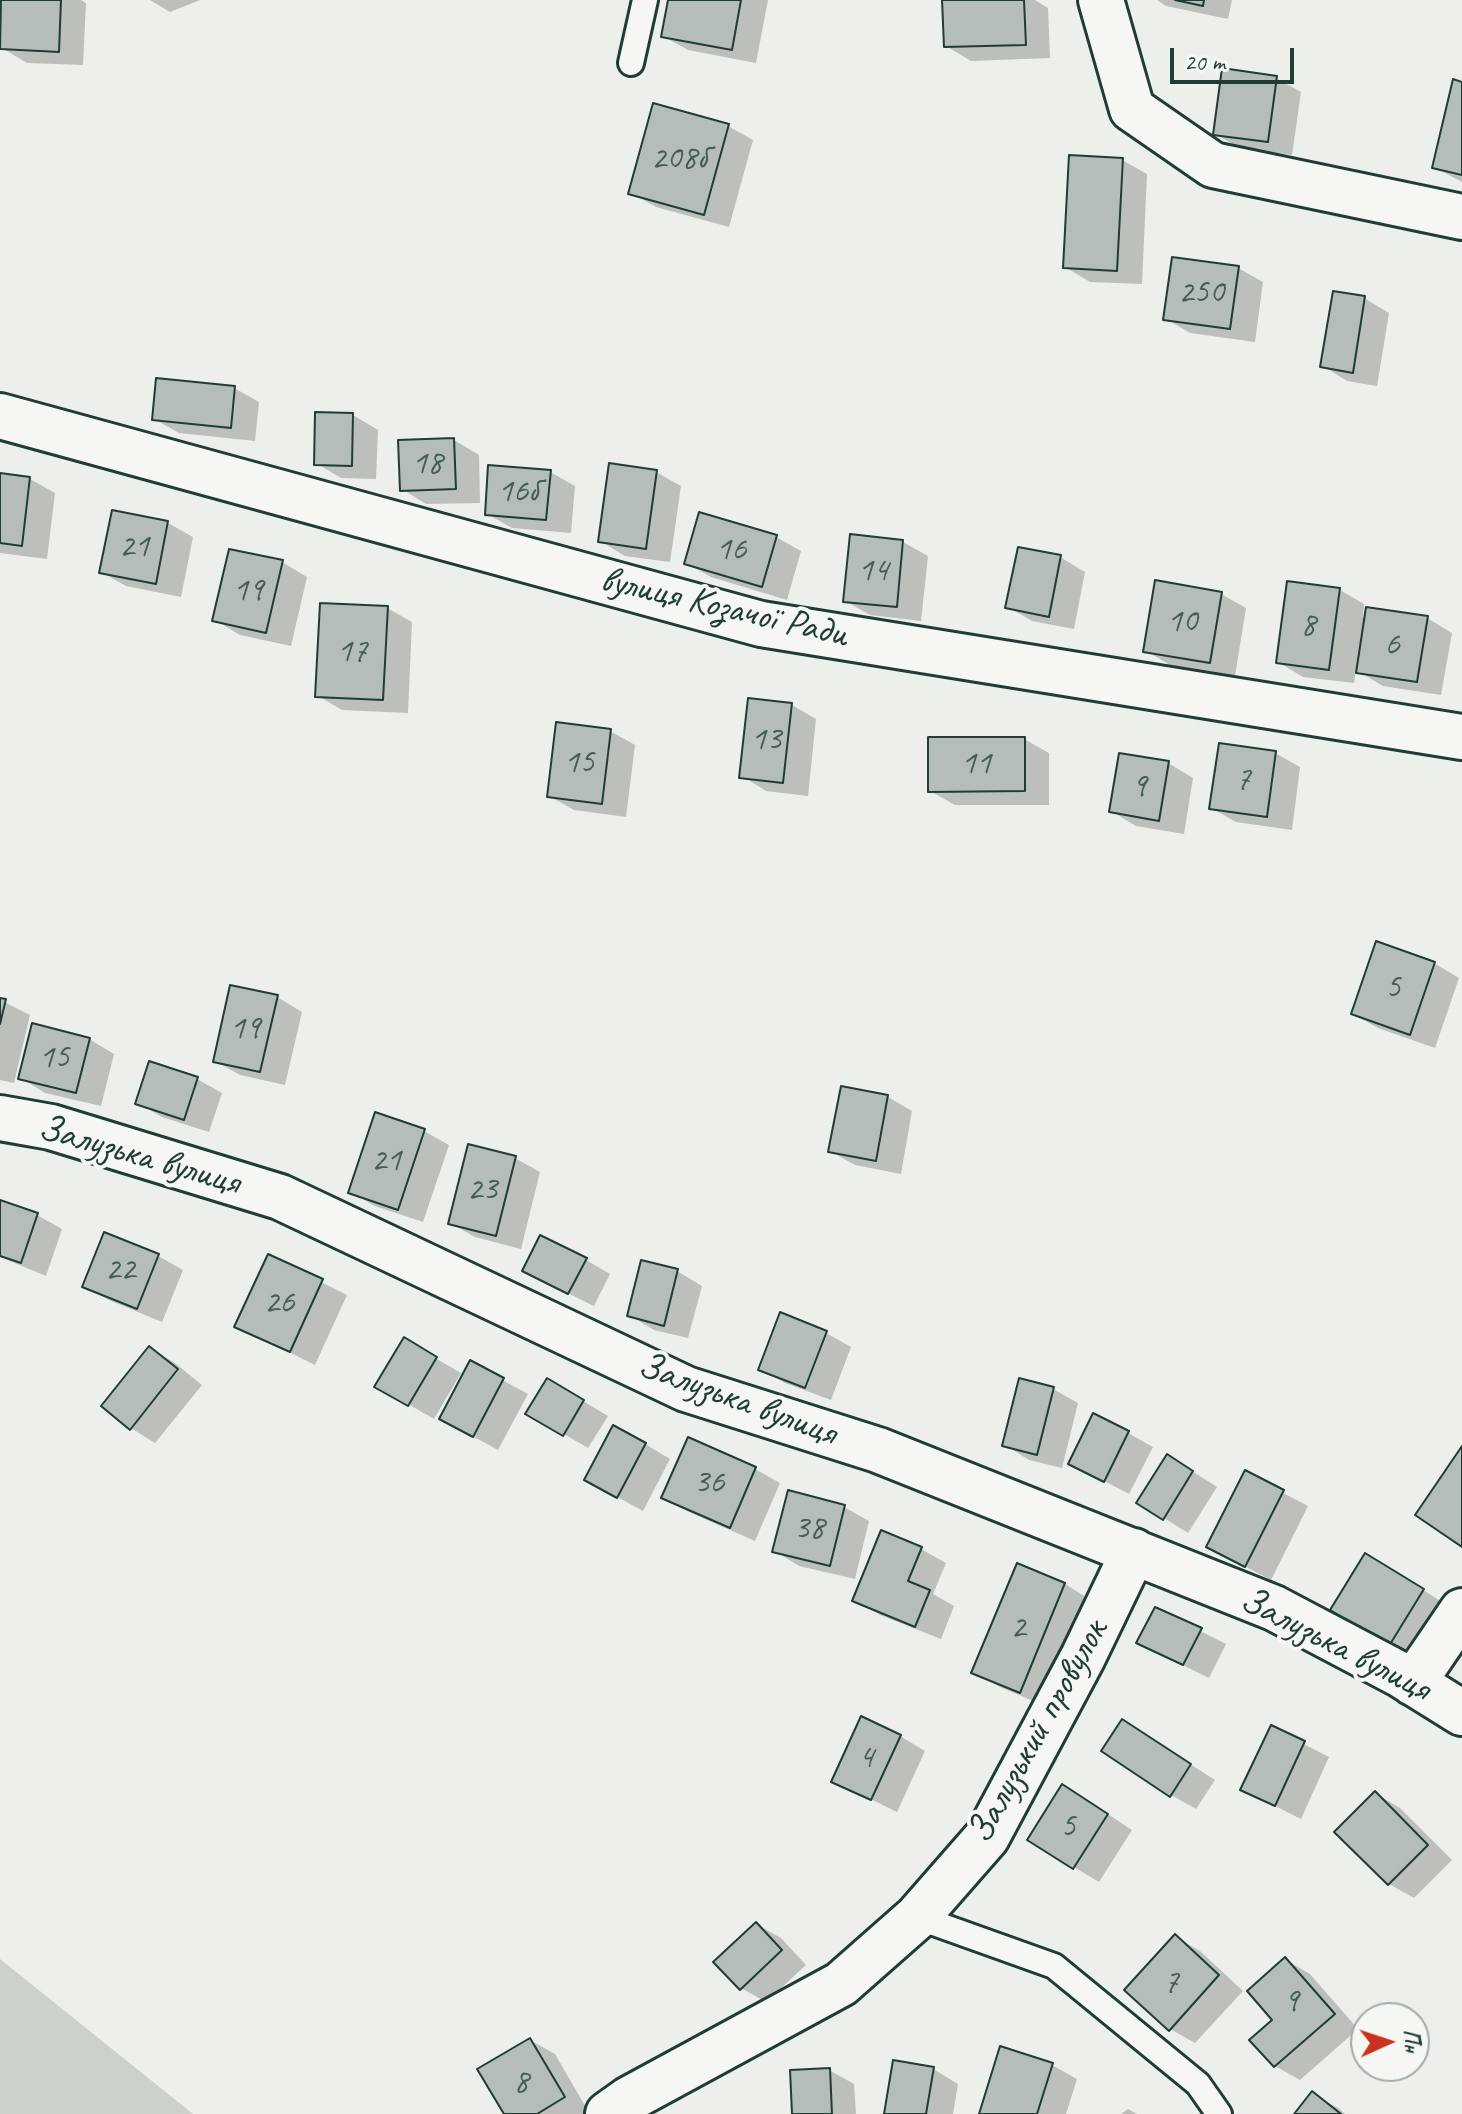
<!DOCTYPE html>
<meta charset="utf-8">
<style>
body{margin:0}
#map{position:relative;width:1462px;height:2114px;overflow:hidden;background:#edefea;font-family:Caveat,sans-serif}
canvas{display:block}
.north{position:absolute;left:1350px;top:2002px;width:80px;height:80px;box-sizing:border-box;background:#f6f6f2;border:2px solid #a0aca6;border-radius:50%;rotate:87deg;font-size:22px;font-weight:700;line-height:32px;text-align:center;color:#1f3d34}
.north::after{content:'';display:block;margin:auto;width:28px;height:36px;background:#c8321e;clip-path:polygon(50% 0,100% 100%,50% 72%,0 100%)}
.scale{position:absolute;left:1170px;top:48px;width:124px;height:36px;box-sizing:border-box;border:4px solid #1f3d34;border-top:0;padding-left:10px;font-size:24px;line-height:28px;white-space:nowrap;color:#1f3d34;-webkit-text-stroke:6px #f6f6f2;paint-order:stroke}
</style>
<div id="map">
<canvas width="1462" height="2114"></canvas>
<div class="north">Пн</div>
<div class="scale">20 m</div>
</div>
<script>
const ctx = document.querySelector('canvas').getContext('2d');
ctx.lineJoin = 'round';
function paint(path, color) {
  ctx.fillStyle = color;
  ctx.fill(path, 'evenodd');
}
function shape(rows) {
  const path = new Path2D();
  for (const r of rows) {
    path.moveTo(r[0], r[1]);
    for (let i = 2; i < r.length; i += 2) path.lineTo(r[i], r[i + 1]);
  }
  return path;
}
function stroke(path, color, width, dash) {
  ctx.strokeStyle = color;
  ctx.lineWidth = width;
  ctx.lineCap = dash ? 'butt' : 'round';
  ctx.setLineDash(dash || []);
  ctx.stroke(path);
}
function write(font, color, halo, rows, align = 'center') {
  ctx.font = font + ' Caveat,sans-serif';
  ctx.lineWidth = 8;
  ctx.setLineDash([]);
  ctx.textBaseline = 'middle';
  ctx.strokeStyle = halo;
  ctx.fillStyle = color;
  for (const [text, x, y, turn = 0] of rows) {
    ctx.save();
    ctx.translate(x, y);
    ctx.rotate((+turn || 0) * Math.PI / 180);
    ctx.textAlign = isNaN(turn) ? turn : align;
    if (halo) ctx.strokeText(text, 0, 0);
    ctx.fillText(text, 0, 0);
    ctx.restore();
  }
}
const green = shape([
 [0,1959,193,2114,0,2114]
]);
const shadow = shape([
 [3,0,81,0,86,3,83,65,27,63,2,48],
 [150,0,200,0,170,12],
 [670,0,768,0,756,63,688,50,663,36],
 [944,0,1035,0,1048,8,1050,58,971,61,946,46],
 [1157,0,1232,0,1228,19,1166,6],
 [1276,78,1301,92,1292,155,1240,148,1215,134],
 [1462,84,1462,182,1434,167],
 [728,126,753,140,729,227,656,207,631,193],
 [1122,160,1147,174,1142,284,1090,282,1065,267],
 [1238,268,1263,282,1255,342,1190,333,1166,319],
 [1364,298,1389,313,1377,386,1347,381,1323,366],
 [234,388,259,402,255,441,179,433,154,419],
 [353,415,378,430,376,479,341,478,316,463],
 [454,440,479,455,480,503,426,504,402,489],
 [550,472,575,486,571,533,512,528,487,514],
 [656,472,681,486,670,562,625,556,600,541],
 [0,475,30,479,55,493,47,559,0,553],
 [113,512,168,523,193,537,181,597,126,586,101,572],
 [700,515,776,537,801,551,787,600,711,577,686,563],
 [852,536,903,542,928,556,921,621,870,615,845,601],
 [1060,557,1085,572,1074,629,1032,621,1008,607],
 [282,562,307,577,291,646,240,635,215,620],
 [1340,590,1364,604,1363,617,1427,618,1452,633,1441,695,1383,686,1356,670,1354,683,1303,677,1278,662],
 [1221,594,1246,608,1235,676,1170,665,1145,650],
 [387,608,412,622,408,713,342,710,318,696],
 [792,705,816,719,808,796,766,791,742,776],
 [610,731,635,745,626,817,574,810,549,796],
 [1024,739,1049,753,1049,805,955,805,930,791],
 [1275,753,1300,767,1292,830,1236,822,1211,808],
 [1168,763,1193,778,1184,834,1136,826,1111,811],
 [1434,963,1459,978,1435,1048,1378,1028,1353,1014],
 [277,997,302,1012,285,1085,240,1075,215,1061],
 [0,1000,30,1015,14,1083,0,1080],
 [89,1039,114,1054,101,1106,45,1093,21,1078],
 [197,1079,222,1093,209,1132,162,1117,138,1103],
 [888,1097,912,1111,901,1174,855,1165,830,1151],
 [424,1131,449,1145,423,1222,375,1206,350,1192],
 [515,1158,540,1172,521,1249,475,1237,450,1223],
 [0,1208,37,1215,62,1229,46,1276,0,1257],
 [158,1256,183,1270,162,1322,109,1300,84,1286],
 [269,1256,347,1295,315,1365,237,1326],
 [586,1260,610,1274,594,1306,549,1284],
 [677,1271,702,1286,688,1338,654,1330,629,1315],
 [781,1315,826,1333,851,1347,831,1400,785,1383,760,1369],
 [404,1340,461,1373,434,1419,377,1386],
 [150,1348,175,1363,202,1385,155,1443,131,1428],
 [471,1363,528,1394,498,1450,467,1433],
 [548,1380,608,1416,588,1448,528,1413],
 [1053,1389,1078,1403,1062,1468,1029,1460,1005,1445],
 [1128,1433,1153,1447,1129,1494,1070,1463],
 [645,1444,670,1459,643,1511,612,1494],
 [755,1469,780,1483,755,1541,689,1512,664,1498],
 [1192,1471,1217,1487,1188,1533,1164,1518],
 [1245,1473,1308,1506,1271,1580,1208,1547],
 [844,1507,869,1521,855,1579,799,1566,775,1551],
 [921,1549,946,1563,933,1594,954,1606,941,1639,880,1615,855,1600],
 [1018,1565,1065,1584,1089,1599,1045,1706,998,1686,974,1672],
 [1391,1570,1447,1605,1415,1659,1333,1610],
 [1156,1609,1226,1644,1209,1678,1138,1643],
 [1123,1721,1215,1780,1196,1809,1171,1795],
 [1272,1728,1329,1757,1301,1819,1243,1790],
 [900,1736,925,1751,897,1812,834,1781],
 [1375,1793,1400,1808,1452,1860,1414,1898,1389,1884],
 [1088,1801,1132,1830,1099,1882,1074,1867],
 [756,1924,781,1938,806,1965,766,2002,741,1988],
 [1175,1937,1200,1951,1243,1991,1195,2043,1170,2029],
 [1286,1960,1310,1974,1358,2029,1300,2080,1275,2066,1275,2020],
 [530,2040,555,2054,588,2111,584,2114,506,2114],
 [1002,2049,1052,2065,1077,2079,1066,2114,981,2114],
 [933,2069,958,2084,953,2114,886,2114],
 [829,2070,854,2084,856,2114,794,2114],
 [1313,2094,1338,2108,1345,2114,1297,2114],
 [1128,2109,1137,2114,1121,2114]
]);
const building = shape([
 [1,0,61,0,59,52,0,49,1,0],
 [668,0,741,0,732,50,661,37,668,0],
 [942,0,1024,0,1026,45,944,47,942,0],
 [1175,0,1204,0,1203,6,1175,0],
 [1222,68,1277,76,1268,142,1213,135,1222,68],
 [1453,79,1462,82,1462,175,1432,168,1453,79],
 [653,103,729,124,704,215,628,194,653,103],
 [1069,155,1123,158,1117,271,1063,268,1069,155],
 [1172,257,1239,266,1230,329,1163,320,1172,257],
 [1333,291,1365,296,1353,373,1320,367,1333,291],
 [156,378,235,386,231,428,152,420,156,378],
 [315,412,353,413,352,466,314,465,315,412],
 [454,438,456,489,400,491,398,440,454,438],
 [609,463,657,470,646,549,598,542,609,463],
 [488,465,551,470,546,520,485,515,488,465],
 [0,473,30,477,22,546,0,543,0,473],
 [112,510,168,521,156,584,99,573,112,510],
 [699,512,777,535,762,587,684,564,699,512],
 [850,534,903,540,897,607,843,602,850,534],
 [1018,547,1061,555,1049,617,1005,608,1018,547],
 [229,549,283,560,266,633,212,621,229,549],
 [1155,580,1222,592,1210,663,1143,652,1155,580],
 [1287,581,1340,588,1329,670,1276,663,1287,581],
 [320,603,388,606,383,700,315,697,320,603],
 [1366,607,1428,616,1417,682,1356,673,1366,607],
 [748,698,792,703,783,783,739,778,748,698],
 [556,722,611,729,602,804,547,797,556,722],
 [928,737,1025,737,1025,791,928,792,928,737],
 [1219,743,1276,751,1267,817,1209,809,1219,743],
 [1119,753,1169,761,1159,821,1109,812,1119,753],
 [1376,941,1435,962,1410,1035,1351,1014,1376,941],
 [230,985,278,995,260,1072,213,1062,230,985],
 [0,998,6,999,0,1024,0,998],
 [32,1023,90,1038,76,1093,18,1079,32,1023],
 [149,1061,198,1077,184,1120,135,1104,149,1061],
 [841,1086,888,1095,876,1161,828,1152,841,1086],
 [375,1112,425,1129,398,1210,348,1193,375,1112],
 [468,1144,516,1156,496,1236,448,1224,468,1144],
 [0,1200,38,1213,21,1263,0,1256,0,1200],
 [104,1232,159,1254,137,1309,82,1287,104,1232],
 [540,1235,587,1258,568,1294,522,1271,540,1235],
 [268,1254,323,1279,290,1352,234,1327,268,1254],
 [641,1260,678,1269,664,1326,627,1316,641,1260],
 [780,1312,827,1331,805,1388,758,1370,780,1312],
 [404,1337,437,1357,408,1406,374,1387,404,1337],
 [149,1346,178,1369,130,1430,101,1406,149,1346],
 [470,1360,504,1378,473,1437,439,1419,470,1360],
 [547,1378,584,1400,563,1436,525,1414,547,1378],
 [1019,1378,1054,1387,1037,1455,1002,1446,1019,1378],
 [1093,1413,1129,1431,1104,1482,1068,1464,1093,1413],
 [613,1425,646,1443,617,1498,584,1480,613,1425],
 [688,1437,756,1467,730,1528,661,1498,688,1437],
 [1462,1446,1462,1547,1415,1515,1462,1446],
 [1167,1454,1193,1471,1163,1520,1136,1503,1167,1454],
 [1245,1470,1284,1490,1245,1567,1206,1547,1245,1470],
 [788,1490,845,1505,830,1566,772,1552,788,1490],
 [881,1530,922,1547,908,1581,930,1590,915,1627,852,1601,881,1530],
 [1365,1553,1424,1589,1389,1646,1330,1610,1365,1553],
 [1017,1563,1065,1583,1020,1693,971,1673,1017,1563],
 [1155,1607,1202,1628,1183,1665,1136,1643,1155,1607],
 [861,1716,901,1735,871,1800,831,1782,861,1716],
 [1122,1719,1191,1764,1170,1797,1101,1751,1122,1719],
 [1271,1725,1305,1741,1275,1806,1240,1790,1271,1725],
 [1062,1784,1108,1814,1073,1869,1027,1840,1062,1784],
 [1375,1791,1428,1845,1388,1885,1334,1832,1375,1791],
 [756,1922,782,1950,740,1990,713,1962,756,1922],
 [1175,1934,1219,1975,1169,2031,1124,1990,1175,1934],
 [1285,1957,1335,2014,1274,2067,1249,2040,1272,2020,1247,1991,1285,1957],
 [530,2038,565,2097,537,2114,504,2114,477,2069,530,2038],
 [1000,2046,1053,2063,1037,2114,979,2114,1000,2046],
 [893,2060,934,2067,926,2114,884,2114,893,2060],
 [830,2068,832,2114,792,2114,790,2070,830,2068],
 [1312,2091,1341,2114,1294,2114,1312,2091]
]);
const lane = shape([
 [631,63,645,0],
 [917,1917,1054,1966,1198,2084,1219,2114]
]);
const street = shape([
 [1101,0,1132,109,1213,165,1462,217],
 [0,416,761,624,1462,737],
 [0,1118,51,1127,280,1197,686,1389,878,1450,1274,1608,1401,1675,1462,1713],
 [1413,1683,1462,1611],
 [608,2114,629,2099,841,1984,917,1917,987,1837,1083,1657,1134,1551]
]);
const numberNames = [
 ["208б",679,159],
 ["250",1201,293],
 ["18",427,464],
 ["16б",518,492],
 ["21",134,547],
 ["16",731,550],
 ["14",873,571],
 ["19",248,591],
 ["10",1182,622],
 ["8",1308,626],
 ["6",1392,645],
 ["17",352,652],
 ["13",766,740],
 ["15",579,763],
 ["11",976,764],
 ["7",1243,780],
 ["9",1139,787],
 ["5",1393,988],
 ["19",245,1029],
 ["15",54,1058],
 ["21",386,1161],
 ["23",482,1190],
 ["22",120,1270],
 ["26",279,1303],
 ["36",709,1483],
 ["38",809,1529],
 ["2",1018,1628],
 ["4",866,1758],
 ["5",1068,1827],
 ["7",1171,1983],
 ["9",1291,2002],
 ["8",521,2083]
];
const streetNames = [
 ["вулиця Козачої Ради",724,608,13],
 ["Залузька вулиця",139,1156,16],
 ["Залузька вулиця",737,1400,20],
 ["Залузька вулиця",1335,1645,27],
 ["Залузький провулок",1038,1732,-61]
];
paint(green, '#cbd2cc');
paint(shadow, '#0003');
paint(building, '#b4bdb8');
stroke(building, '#1f3d34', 2);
stroke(lane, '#1f3d34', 30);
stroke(street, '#1f3d34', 50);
stroke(lane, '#f6f6f2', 24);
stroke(street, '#f6f6f2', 44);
write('34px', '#445d55', null, numberNames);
write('38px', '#1f3d34', '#f6f6f2', streetNames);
</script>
